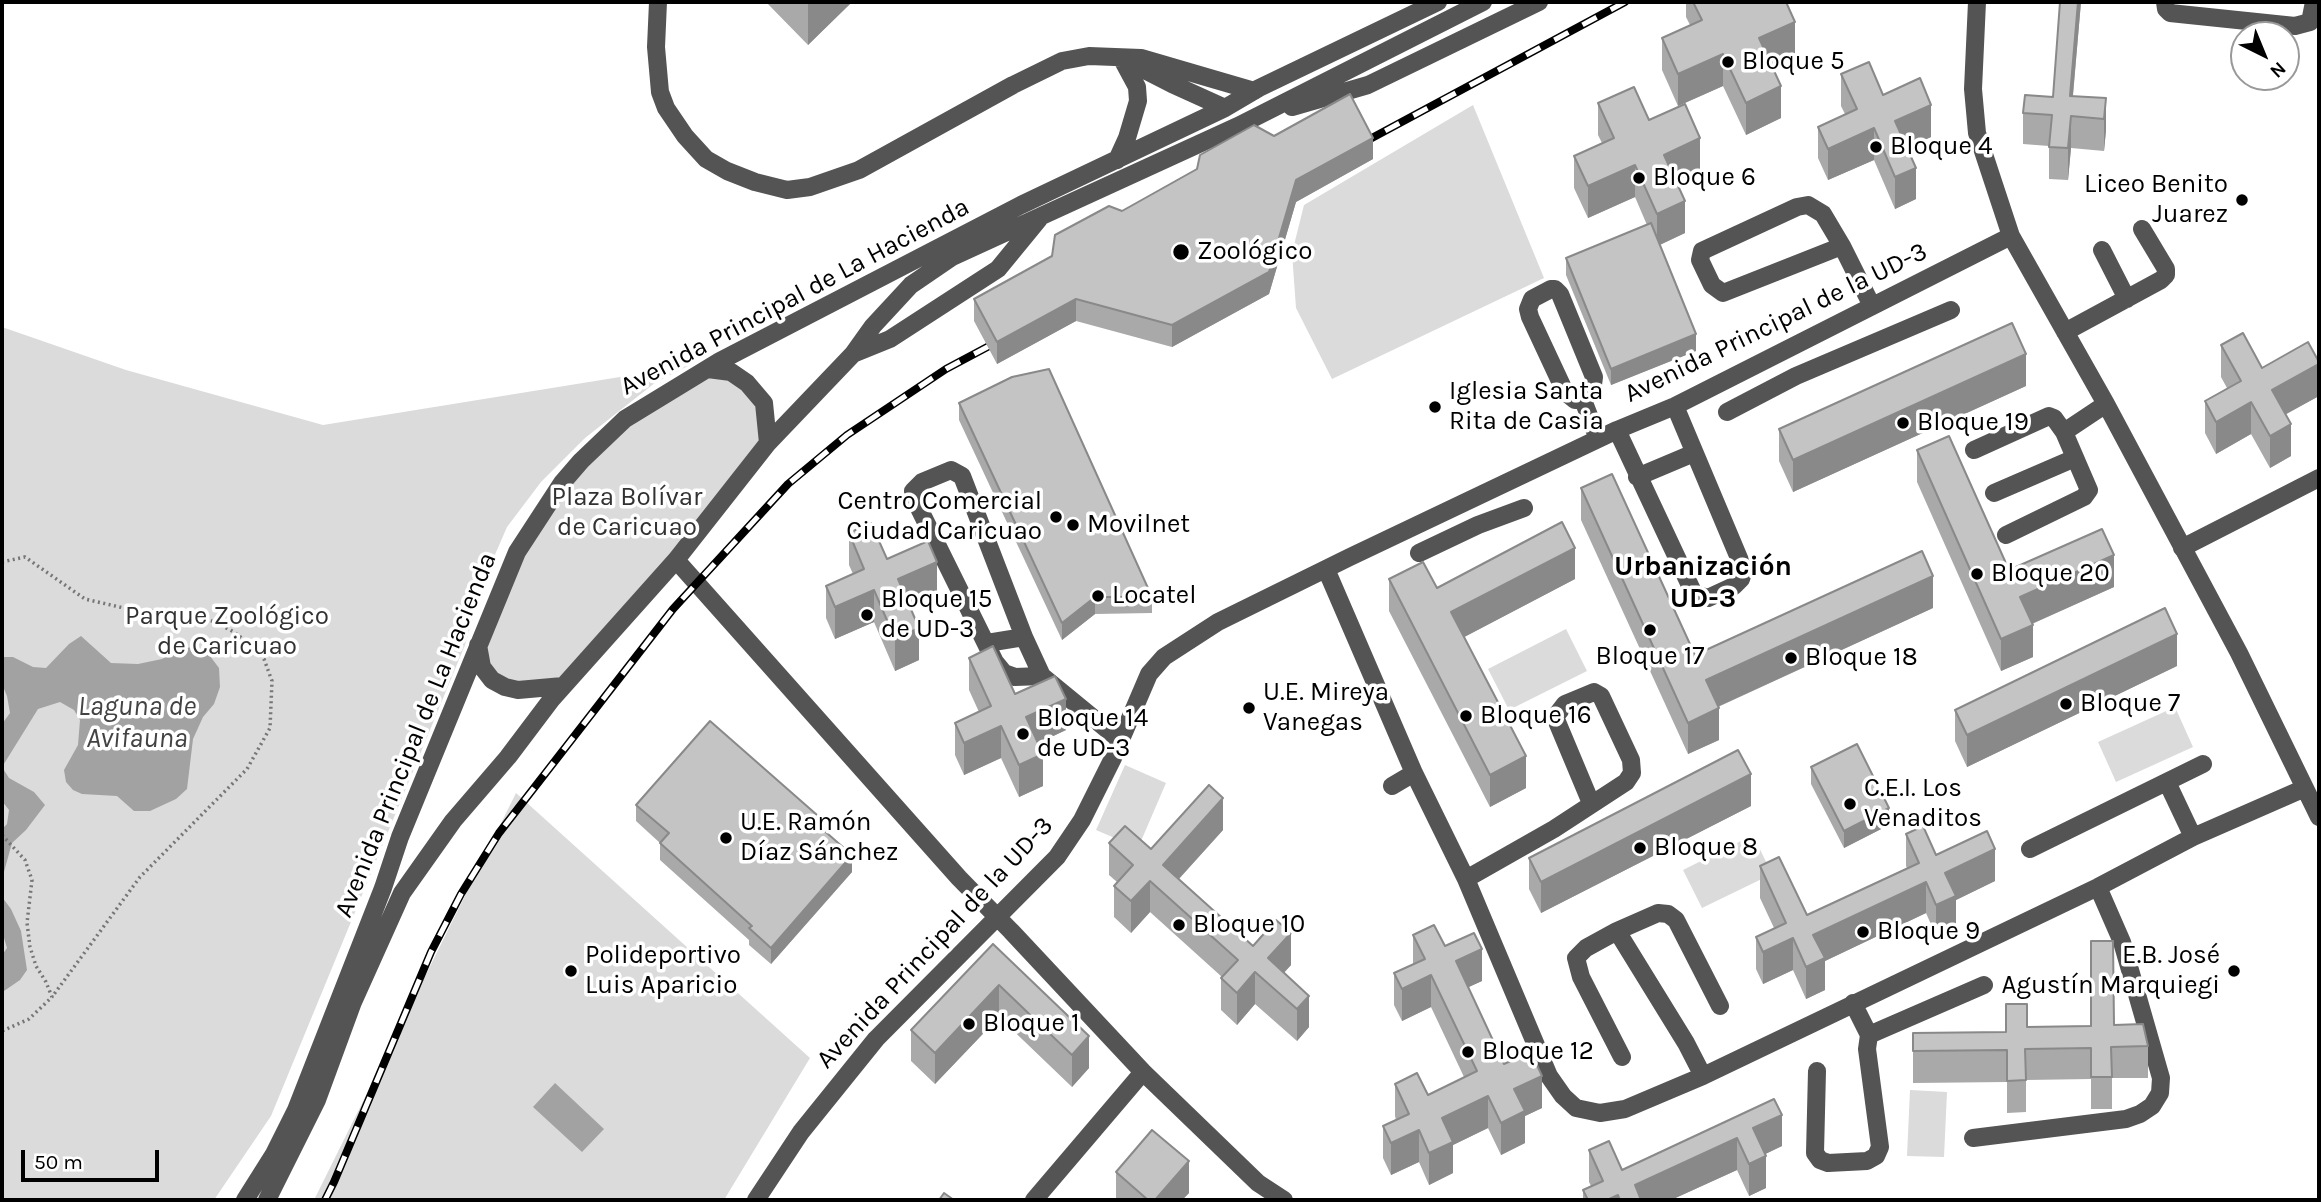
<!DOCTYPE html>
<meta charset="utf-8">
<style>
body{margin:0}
#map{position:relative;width:2321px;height:1202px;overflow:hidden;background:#fff;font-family:Karla,sans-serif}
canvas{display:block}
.frame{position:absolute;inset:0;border:4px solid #000;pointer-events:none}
.north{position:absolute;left:2230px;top:21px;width:70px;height:70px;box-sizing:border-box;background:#fff;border:2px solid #999;border-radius:50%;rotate:137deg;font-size:19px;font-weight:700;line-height:28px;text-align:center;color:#000}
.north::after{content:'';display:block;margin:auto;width:24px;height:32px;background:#000;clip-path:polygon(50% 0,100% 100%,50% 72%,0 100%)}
.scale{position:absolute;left:21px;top:1150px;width:138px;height:32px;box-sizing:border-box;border:4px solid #000;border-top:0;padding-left:9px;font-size:21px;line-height:24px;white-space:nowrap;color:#000;-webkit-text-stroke:5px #fff;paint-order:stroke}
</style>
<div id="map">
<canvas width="2321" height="1202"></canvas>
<div class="frame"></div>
<div class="north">N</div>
<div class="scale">50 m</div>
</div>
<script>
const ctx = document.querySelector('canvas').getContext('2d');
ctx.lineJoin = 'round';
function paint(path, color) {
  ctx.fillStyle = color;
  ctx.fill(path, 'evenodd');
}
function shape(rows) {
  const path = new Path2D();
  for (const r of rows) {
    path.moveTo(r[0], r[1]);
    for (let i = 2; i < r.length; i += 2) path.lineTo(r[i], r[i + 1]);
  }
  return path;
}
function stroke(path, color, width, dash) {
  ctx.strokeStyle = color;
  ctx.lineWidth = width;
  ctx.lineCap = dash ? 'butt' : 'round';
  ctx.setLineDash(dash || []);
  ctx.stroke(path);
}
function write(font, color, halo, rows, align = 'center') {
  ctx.font = font + ' Karla,sans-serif';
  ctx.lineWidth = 7;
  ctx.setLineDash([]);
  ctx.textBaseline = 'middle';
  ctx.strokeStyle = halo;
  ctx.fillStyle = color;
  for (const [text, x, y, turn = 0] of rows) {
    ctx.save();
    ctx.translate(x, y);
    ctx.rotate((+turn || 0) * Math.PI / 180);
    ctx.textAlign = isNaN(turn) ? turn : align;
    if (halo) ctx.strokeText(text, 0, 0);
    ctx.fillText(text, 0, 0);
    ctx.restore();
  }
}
const green = shape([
 [1473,105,1544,278,1332,379,1296,308,1292,253,1304,205],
 [2,327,126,370,323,425,688,366,656,382,585,438,541,482,507,527,484,580,465,645,271,1116,214,1200,2,1200],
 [708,369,731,372,764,403,768,443,563,686,518,690,482,667,502,591,581,461],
 [1566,629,1587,671,1509,710,1488,669],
 [2175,707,2193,747,2116,782,2098,742],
 [1125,765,1166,783,1138,848,1096,830],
 [516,793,810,1058,724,1200,314,1200],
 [1753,835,1772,874,1702,908,1683,870],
 [1910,1090,1947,1092,1944,1157,1907,1156]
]);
const water = shape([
 [81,636,111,663,138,664,162,659,180,649,193,647,210,656,219,668,220,687,214,704,203,717,193,739,187,789,176,799,150,811,134,811,117,796,82,794,73,790,66,782,64,770,78,745,80,720,74,710,60,702,38,709,2,767,9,778,34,792,45,805,26,830,12,843,2,879,2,829,7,824,9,810,2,801,2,724,10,713,7,696,2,684,2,657,13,657,33,667,46,668,69,644],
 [2,897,11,909,21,931,27,970,20,980,4,991,2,991,2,955,7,948,2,931],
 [555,1083,604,1129,582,1152,533,1107]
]);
const path = shape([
 [2,562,25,557,85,599,137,611,180,611,215,622,234,632,253,647,264,659,272,681,270,728,247,769,140,877,52,997],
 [2,835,25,860,32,880,27,923,30,947,36,966,46,982,52,997,29,1019,2,1031]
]);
const minor = shape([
 [658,2,656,47,660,92,666,108,685,136,706,159,727,171,755,182,787,190,810,187,859,170,1013,85,1062,61,1089,56,1141,58,1254,91],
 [1977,2,1973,89,1977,133,2011,236,2106,404,2239,653,2319,817],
 [2165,2,2166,9,2170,13,2295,26,2310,22,2314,2],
 [1127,61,1172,84,1225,108],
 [1292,107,1368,85,1539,2],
 [1117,160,1127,138,1138,101,1137,87,1123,61],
 [1842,246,1723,293,1712,285,1700,260,1702,251,1797,207,1808,205,1823,214,1842,246,1872,306],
 [2102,250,2127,299],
 [1551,289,1555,289,1560,294,1594,377,1592,392,1583,400,1575,400,1565,392,1530,317,1528,309,1532,299,1551,289],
 [2065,332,2161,280,2166,275,2166,269,2142,229],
 [853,354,890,339,998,269,1039,219],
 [708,369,731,372,747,383,764,403,768,443],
 [1583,400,1598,439],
 [1727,412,1796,376,1951,310],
 [1617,430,1694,594,1708,598,1734,586,1741,579,1744,570,1675,406],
 [2064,432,2106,404],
 [1974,450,2049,416,2054,418,2064,432,2089,490,2084,497,2006,535],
 [1637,477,1694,453],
 [1994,493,2075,458],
 [2182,548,2319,478],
 [1419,553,1478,525,1524,508],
 [676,560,959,878,1011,931,1143,1072,1258,1183,1284,1200],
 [1326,569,1414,773,1466,879,1549,1076,1563,1096,1576,1108,1600,1113,1625,1109,1703,1076,2098,887,2193,837,2305,788],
 [987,643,1024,637],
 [478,645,482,667,492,680,505,687,518,690,563,686],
 [1042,676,1015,677,1004,673,995,662,914,498,913,491,922,482,951,470,962,476,1024,637,1042,676,1120,740],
 [2167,782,2193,837],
 [1392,786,1414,773],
 [2030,849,2203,764],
 [1466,879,1554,829,1626,782,1632,773,1631,760,1601,696,1594,692,1565,704,1555,717,1591,803],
 [1617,931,1686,1043,1703,1076],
 [1869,1035,1984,985],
 [1622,1057,1581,977,1576,958,1586,948,1617,931,1658,913,1668,914,1676,920,1720,1006],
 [1817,1071,1815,1153,1820,1160,1828,1163,1867,1161,1876,1156,1880,1147,1867,1049,1869,1035,1853,1003],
 [1973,1138,2126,1119,2140,1114,2152,1106,2160,1093,2161,1078,2122,942,2098,887],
 [245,1200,274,1154,296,1110,383,888,400,837,517,552,562,483,581,461,625,419,720,361,1021,205,1225,108,1259,88,1438,2],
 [267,1200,317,1100,353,1002,402,893,453,821,508,757,551,700,676,560,768,443,853,354,873,326,911,285,952,257,1238,126,1483,2],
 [756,1200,801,1132,876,1039,1057,857,1082,820,1113,758,1149,674,1164,657,1218,622,1350,557,1617,430,1675,406,2011,236],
 [1034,1200,1143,1072]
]);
const rail = shape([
 [1357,146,1625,2],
 [325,1200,334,1182,431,952,461,894,499,833,673,609,788,484,847,435,946,369,1006,337]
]);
const wall = shape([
 [766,2,850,2,850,4,808,45],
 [1686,2,1786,2,1795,54,1771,65,1781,118,1746,135,1723,86,1678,106,1662,70,1662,38,1690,25,1686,17],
 [2033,2,2081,2,2073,96,2106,98,2106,130,2104,151,2071,148,2068,180,2049,179,2049,146,2023,144,2023,113,2053,97,2060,4],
 [2093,2,2126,2,2126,4],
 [1841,74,1883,95,1931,137,1907,148,1916,199,1895,209,1874,160,1828,180,1818,158,1818,127,1845,114,1841,106],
 [1598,103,1649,120,1700,170,1676,181,1685,233,1660,245,1696,351,1611,385,1566,275,1566,258,1647,225,1635,197,1588,218,1574,188,1574,156,1602,143,1598,135],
 [1274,136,1373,159,1296,202,1269,294,1172,347,1076,321,997,364,974,321,974,299,1052,256,1122,211],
 [2221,345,2262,368,2319,362,2319,396,2285,414,2291,456,2270,468,2251,434,2216,454,2205,433,2205,401,2227,388,2221,377],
 [2026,386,1793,492,1779,461,1779,429],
 [959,403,1152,597,1152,613,1095,614,1062,640,959,420],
 [1917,450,2009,570,2114,587,2032,624,2033,657,2001,671,1917,482],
 [1581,488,1695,655,1933,608,1718,707,1719,740,1688,754,1581,520],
 [849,533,937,594,910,606,919,660,895,671,874,622,835,639,826,618,826,586,853,574,849,565],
 [1389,579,1437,588,1575,579,1464,637,1526,788,1490,807,1389,611],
 [969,658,1015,694,1066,730,1038,743,1043,786,1019,797,1001,758,964,775,955,755,955,723,979,712,969,690],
 [2177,666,1967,767,1955,741,1955,710],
 [1811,767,1889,825,1844,848,1811,784],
 [636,805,825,831,852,872,771,964,749,945,749,940,660,860,660,843,636,821],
 [1751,806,1541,913,1529,889,1529,858],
 [1223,830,1179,879,1253,946,1291,965,1284,973,1309,1027,1297,1041,1255,1004,1237,1025,1221,1010,1221,978,1222,977,1150,912,1131,933,1114,917,1114,886,1117,882,1109,875,1109,843,1151,849],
 [1906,834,1936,855,1995,881,1956,900,1956,927,1936,936,1926,913,1825,961,1825,990,1806,999,1793,970,1763,984,1756,969,1756,937,1774,928,1760,898,1760,866,1807,915,1907,868,1906,866],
 [1413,935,1445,946,1482,981,1468,987,1504,1064,1542,1108,1525,1116,1525,1143,1501,1155,1488,1128,1453,1145,1453,1173,1429,1185,1419,1162,1391,1175,1383,1158,1383,1126,1396,1120,1395,1116,1395,1084,1428,1095,1464,1077,1431,1007,1402,1021,1394,1005,1394,973,1413,964],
 [993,944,1089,1068,1072,1087,999,1017,935,1084,911,1061,911,1030],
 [2114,1025,2148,1046,2148,1078,2112,1078,2112,1109,2091,1109,2091,1079,2026,1080,2026,1112,2007,1113,2007,1082,1913,1083,1913,1033,2006,1032,2027,1027],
 [1774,1099,1782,1146,1765,1154,1766,1188,1749,1196,1737,1170,1671,1200,1583,1200,1583,1190,1591,1186,1589,1182,1589,1150,1622,1170],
 [1116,1172,1189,1193,1182,1200,1116,1200]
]);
const shadedWall = shape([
 [808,2,850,2,850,4,808,45],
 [2078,2,2081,2,2071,116,2071,148,2068,180,2068,148,2070,96],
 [1795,22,1795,54,1759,70,1759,38],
 [1723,54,1723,86,1678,106,1678,74],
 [1781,86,1781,118,1746,135,1746,103],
 [2106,98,2106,130,2104,151,2104,119],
 [1931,105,1931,137,1895,153,1895,121],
 [1874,128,1874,160,1828,180,1828,149],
 [1373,138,1373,159,1296,202,1269,294,1172,347,1172,325,1296,180],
 [1700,138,1700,170,1664,187,1664,155],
 [1635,165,1635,197,1588,218,1588,186],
 [1916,168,1916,199,1895,209,1895,177],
 [1685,201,1685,233,1657,246,1657,214],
 [1076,299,1076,321,997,364,997,342],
 [1696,334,1696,351,1611,385,1611,369],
 [2026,354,2026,386,1793,492,1793,460],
 [2319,364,2319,396,2272,422,2272,390],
 [2251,402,2251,434,2216,454,2216,422],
 [2291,424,2291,456,2270,468,2270,436],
 [1575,548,1575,579,1451,644,1451,612],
 [2114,555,2114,587,2020,629,2020,597],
 [937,562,937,594,898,611,898,579],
 [1933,576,1933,608,1706,712,1706,680],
 [874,590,874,622,835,639,835,607],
 [1095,597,1095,614,1062,640,1062,623],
 [2033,625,2033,657,2001,671,2001,639],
 [919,628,919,660,895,671,895,639],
 [2177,634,2177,666,1967,767,1967,735],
 [1066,699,1066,730,1026,749,1026,717],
 [1719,708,1719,740,1688,754,1688,723],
 [1001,726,1001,758,964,775,964,743],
 [1043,754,1043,786,1019,797,1019,765],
 [1526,756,1526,788,1490,807,1490,775],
 [1751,774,1751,806,1541,913,1541,882],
 [1223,798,1223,830,1165,894,1163,865],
 [1889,808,1889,825,1844,848,1844,831],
 [1995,849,1995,881,1956,900,1956,927,1936,936,1936,905,1945,873],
 [852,855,852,872,771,964,771,948],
 [1150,881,1150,912,1131,933,1131,901],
 [1926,882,1926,913,1825,961,1825,990,1806,999,1806,967,1813,935],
 [1291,933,1291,965,1271,986,1268,958],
 [1793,938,1793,970,1763,984,1763,952],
 [1482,949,1482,981,1456,993,1456,961],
 [1255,972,1255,1004,1237,1025,1237,993],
 [1431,975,1431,1007,1402,1021,1402,989],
 [999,985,999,1017,935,1084,935,1053],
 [1309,996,1309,1027,1297,1041,1297,1009],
 [1089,1036,1089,1068,1072,1087,1072,1055],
 [1542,1076,1542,1108,1525,1116,1525,1143,1501,1155,1501,1123,1514,1089],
 [1488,1096,1488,1128,1453,1145,1453,1173,1429,1185,1429,1153,1442,1118],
 [1782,1115,1782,1146,1753,1160,1753,1128],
 [1419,1130,1419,1162,1391,1175,1391,1143],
 [1737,1138,1737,1170,1671,1200,1635,1200,1635,1185],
 [1766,1156,1766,1188,1749,1196,1749,1164],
 [1189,1161,1189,1193,1182,1200,1155,1200],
 [1618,1195,1618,1200,1607,1200]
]);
const building = shape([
 [1693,2,1786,2,1795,22,1759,38,1781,86,1746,103,1723,54,1678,74,1662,38,1702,20,1693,2],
 [2060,2,2078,2,2070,96,2106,98,2104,119,2071,116,2068,148,2049,147,2052,115,2023,113,2025,95,2053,97,2060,2],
 [1869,62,1883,95,1920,78,1931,105,1895,121,1916,168,1895,177,1874,128,1828,149,1818,127,1857,109,1841,74,1869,62],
 [1634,87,1649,120,1685,104,1700,138,1664,155,1685,201,1657,214,1635,165,1588,186,1574,156,1614,138,1598,103,1634,87],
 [1350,94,1373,138,1296,180,1269,272,1172,325,1076,299,997,342,974,299,1052,256,1055,235,1109,206,1122,211,1197,169,1200,155,1254,125,1274,136,1350,94],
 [1651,223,1696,334,1611,369,1566,258,1651,223],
 [2012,323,2026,354,1793,460,1779,429,2012,323],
 [2243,333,2262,368,2308,342,2319,362,2319,364,2272,390,2291,424,2270,436,2251,402,2216,422,2205,401,2241,381,2221,345,2243,333],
 [1049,369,1152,597,1095,597,1062,623,959,403,1012,377,1049,369],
 [1949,436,2009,570,2102,529,2114,555,2020,597,2033,625,2001,639,1917,450,1949,436],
 [1612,474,1695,655,1922,551,1933,576,1706,680,1719,708,1688,723,1581,488,1612,474],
 [1562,522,1575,548,1451,612,1526,756,1490,775,1389,579,1423,562,1437,588,1562,522],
 [871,523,887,559,928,541,937,562,898,579,919,628,895,639,874,590,835,607,826,586,864,569,849,533,871,523],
 [2165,608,2177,634,1967,735,1955,710,2165,608],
 [993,646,1015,694,1055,676,1066,699,1026,717,1043,754,1019,765,1001,726,964,743,955,723,991,706,969,658,993,646],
 [710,721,825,822,820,827,852,855,771,948,749,928,752,926,660,843,669,833,636,805,710,721],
 [1857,744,1889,808,1844,831,1811,767,1857,744],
 [1738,750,1751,774,1541,882,1529,858,1738,750],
 [1209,785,1223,798,1163,865,1253,946,1276,920,1291,933,1268,958,1309,996,1297,1009,1255,972,1237,993,1221,978,1238,960,1150,881,1131,901,1114,886,1133,865,1109,843,1125,826,1151,849,1209,785],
 [1923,826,1936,855,1987,831,1995,849,1945,873,1956,896,1936,905,1926,882,1813,935,1825,958,1806,967,1793,938,1763,952,1756,937,1786,923,1760,866,1779,857,1807,915,1919,863,1906,834,1923,826],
 [1434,925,1445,946,1474,933,1482,949,1456,961,1504,1064,1531,1052,1542,1076,1514,1089,1525,1111,1501,1123,1488,1096,1442,1118,1453,1142,1429,1153,1419,1130,1391,1143,1383,1126,1409,1114,1395,1084,1417,1073,1428,1095,1477,1071,1431,975,1402,989,1394,973,1425,959,1413,935,1434,925],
 [2091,941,2113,941,2114,1025,2143,1024,2148,1046,2111,1047,2112,1077,2091,1077,2091,1048,2025,1049,2026,1080,2007,1081,2007,1050,1913,1051,1913,1033,2006,1032,2006,1004,2027,1004,2027,1027,2091,1026,2091,941],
 [993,944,1089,1036,1072,1055,999,985,935,1053,911,1030,993,944],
 [1774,1099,1782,1115,1753,1128,1766,1156,1749,1164,1737,1138,1635,1185,1641,1200,1620,1200,1618,1195,1607,1200,1588,1200,1583,1190,1603,1181,1589,1150,1609,1141,1622,1170,1774,1099],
 [1152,1130,1189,1161,1155,1200,1148,1200,1116,1172,1152,1130],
 [944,1193,954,1200,939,1200,944,1193]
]);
const markers = [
 [1728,62,7,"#000"],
 [1876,147,7,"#000"],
 [1639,178,7,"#000"],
 [2242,200,7,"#000"],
 [1181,252,9,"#000"],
 [1435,407,7,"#000"],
 [1903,423,7,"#000"],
 [1056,517,7,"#000"],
 [1073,525,7,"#000"],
 [1977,574,7,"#000"],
 [1098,596,7,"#000"],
 [867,615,7,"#000"],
 [1650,630,7,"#000"],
 [1791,658,7,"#000"],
 [2066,704,7,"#000"],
 [1249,708,7,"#000"],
 [1466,716,7,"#000"],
 [1023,734,7,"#000"],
 [1850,804,7,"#000"],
 [726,838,7,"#000"],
 [1640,848,7,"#000"],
 [1179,925,7,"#000"],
 [1863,932,7,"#000"],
 [571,971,7,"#000"],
 [2234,971,7,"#000"],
 [969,1024,7,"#000"],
 [1468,1052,7,"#000"]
];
const poiNames = [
 ["Bloque 5",1742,62],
 ["Bloque 4",1890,147],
 ["Bloque 6",1653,178],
 ["Liceo Benito",2228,185,"right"],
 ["Juarez",2228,215,"right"],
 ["Zoológico",1197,252],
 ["Iglesia Santa",1449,392],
 ["Rita de Casia",1449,422],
 ["Bloque 19",1917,423],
 ["Centro Comercial",1042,502,"right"],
 ["Ciudad Caricuao",1042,532,"right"],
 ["Movilnet",1087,525],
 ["Bloque 20",1991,574],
 ["Locatel",1112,596],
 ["Bloque 15",881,600],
 ["de UD-3",881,630],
 ["Bloque 17",1650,657,"center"],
 ["Bloque 18",1805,658],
 ["U.E. Mireya",1263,693],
 ["Vanegas",1263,723],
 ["Bloque 7",2080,704],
 ["Bloque 16",1480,716],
 ["Bloque 14",1037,719],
 ["de UD-3",1037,749],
 ["C.E.I. Los",1864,789],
 ["Venaditos",1864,819],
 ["U.E. Ramón",740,823],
 ["Díaz Sánchez",740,853],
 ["Bloque 8",1654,848],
 ["Bloque 10",1193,925],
 ["Bloque 9",1877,932],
 ["Polideportivo",585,956],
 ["Luis Aparicio",585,986],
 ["E.B. José",2220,956,"right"],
 ["Agustín Marquiegi",2220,986,"right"],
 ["Bloque 1",983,1024],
 ["Bloque 12",1482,1052]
];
const streetNames = [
 ["Avenida Principal de La Hacienda",795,297,-28],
 ["Avenida Principal de la UD-3",1776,323,-26],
 ["Avenida Principal de La Hacienda",416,735,-68],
 ["Avenida Principal de la UD-3",935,943,-47]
];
const parkNames = [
 ["Plaza Bolívar",627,498],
 ["de Caricuao",627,528],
 ["Parque Zoológico",227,617],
 ["de Caricuao",227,647]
];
const neighbourhoodNames = [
 ["Urbanización",1703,567],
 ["UD-3",1703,599]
];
const waterNames = [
 ["Laguna de",137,707],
 ["Avifauna",137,739]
];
paint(green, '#dbdbdb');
paint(water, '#a2a2a2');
stroke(path, '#767676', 3.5, [2, 3.5]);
stroke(minor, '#545454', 18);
stroke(rail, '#000', 8);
stroke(rail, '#fff', 5, [16]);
paint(wall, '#a9a9a9');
paint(shadedWall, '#898989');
paint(building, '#c4c4c4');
stroke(building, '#898989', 2);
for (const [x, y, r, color] of markers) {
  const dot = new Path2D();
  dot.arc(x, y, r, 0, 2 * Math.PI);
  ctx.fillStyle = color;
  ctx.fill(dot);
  stroke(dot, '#fff', 2.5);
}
write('26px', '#000', '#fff', poiNames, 'left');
write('26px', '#000', '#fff', streetNames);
write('26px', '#323232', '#fff', parkNames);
write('bold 28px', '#000', '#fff', neighbourhoodNames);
write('italic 28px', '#434343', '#fff', waterNames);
</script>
